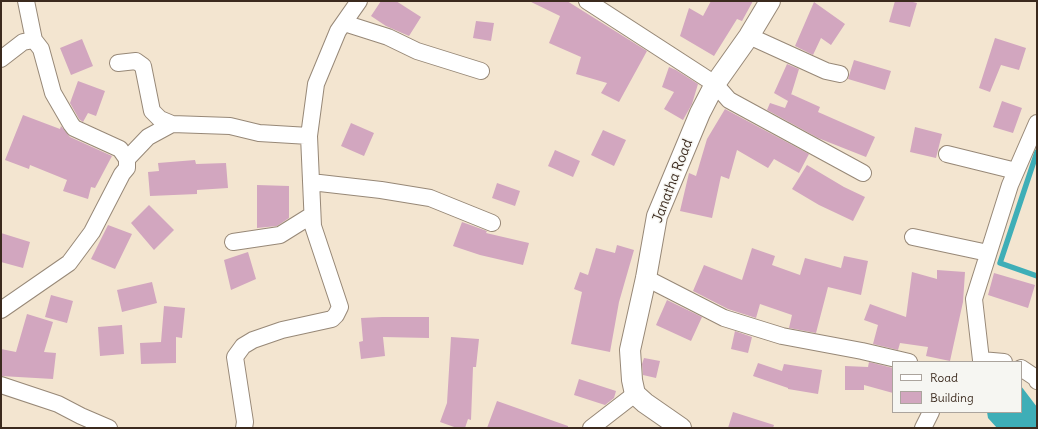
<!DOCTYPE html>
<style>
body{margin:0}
#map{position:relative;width:1038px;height:429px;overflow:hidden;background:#f3e5d0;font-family:Delius,sans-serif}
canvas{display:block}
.frame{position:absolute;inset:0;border:2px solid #3b2a1e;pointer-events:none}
.legend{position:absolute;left:892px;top:361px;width:130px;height:52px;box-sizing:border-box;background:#f6f6f2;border:1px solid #aba49d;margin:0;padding:5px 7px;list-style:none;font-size:12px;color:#3b2a1e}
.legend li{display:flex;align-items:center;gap:8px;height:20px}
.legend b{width:20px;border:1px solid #aba49d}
</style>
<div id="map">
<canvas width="1038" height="429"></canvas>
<div class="frame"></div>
<ul class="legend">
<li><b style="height:5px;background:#fff"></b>Road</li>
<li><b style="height:11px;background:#d2a6bf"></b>Building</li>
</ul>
</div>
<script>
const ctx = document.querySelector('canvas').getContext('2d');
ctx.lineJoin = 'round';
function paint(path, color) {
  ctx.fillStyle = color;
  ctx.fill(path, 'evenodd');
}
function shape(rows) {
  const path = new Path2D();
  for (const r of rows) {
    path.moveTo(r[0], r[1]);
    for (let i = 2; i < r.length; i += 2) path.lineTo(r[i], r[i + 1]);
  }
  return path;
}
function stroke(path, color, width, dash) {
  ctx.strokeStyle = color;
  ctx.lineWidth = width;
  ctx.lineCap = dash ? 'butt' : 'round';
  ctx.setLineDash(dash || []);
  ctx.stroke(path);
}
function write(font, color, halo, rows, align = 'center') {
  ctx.font = font + ' Delius,sans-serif';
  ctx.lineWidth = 3;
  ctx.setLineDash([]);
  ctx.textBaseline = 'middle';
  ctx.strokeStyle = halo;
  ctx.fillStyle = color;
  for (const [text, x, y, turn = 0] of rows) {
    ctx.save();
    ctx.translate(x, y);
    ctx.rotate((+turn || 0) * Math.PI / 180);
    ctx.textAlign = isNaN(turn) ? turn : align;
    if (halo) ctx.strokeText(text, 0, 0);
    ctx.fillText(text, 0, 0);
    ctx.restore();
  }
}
const water = shape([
 [1021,386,1037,407,1037,428,997,428,988,418,987,412,1021,412]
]);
const stream = shape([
 [1037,152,1000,263,1037,276]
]);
const building = shape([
 [381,1,396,1,421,17,409,36,386,26,371,16],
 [529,1,567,1,647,51,619,102,601,93,607,83,576,74,581,57,549,43,560,16],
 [711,1,753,1,742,21,737,19,714,56,680,36,689,8,703,16],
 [895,1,909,1,917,3,910,27,889,22],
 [814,2,845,24,831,45,821,38,813,55,795,46],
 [476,21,494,23,491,41,473,38],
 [995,38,1026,48,1019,70,1001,65,990,92,979,88],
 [82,39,93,66,71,75,60,48],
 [854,60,891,71,885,90,848,79],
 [787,64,799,69,791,95,791,94,820,107,818,112,875,137,866,157,818,138,767,110,770,103,785,108,788,101,774,93],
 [669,67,676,70,698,84,692,104,683,120,664,109,674,92,662,87],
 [78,81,105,91,96,116,88,113,83,122,79,119,70,103],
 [1002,101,1022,108,1013,133,993,127],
 [725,109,809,154,799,173,774,159,768,168,737,150,729,179,721,176,712,218,680,211,689,173,696,176,707,139],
 [23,115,60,129,61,126,70,137,112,156,95,188,91,187,88,199,63,191,67,180,30,165,29,169,5,160],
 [351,123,374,133,364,156,341,146],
 [915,127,942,134,936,158,910,152],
 [603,130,626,140,614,166,591,155],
 [555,150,580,161,573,177,548,166],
 [195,160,196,164,226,163,228,188,197,190,197,194,150,196,148,172,159,171,158,163],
 [807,165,844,187,865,197,853,221,819,205,792,189],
 [497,183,520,191,515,206,492,198],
 [257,185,289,186,289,218,277,226,257,228],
 [149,205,174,230,154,250,131,223],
 [462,222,487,231,486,233,529,243,523,265,480,255,453,246],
 [108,225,132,234,115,269,91,259],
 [1,233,30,242,23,268,1,262],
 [617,245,634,250,619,302,610,352,571,344,582,292,574,289,580,272,588,275,596,248,615,253],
 [752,248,775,256,772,265,800,275,805,258,841,268,844,256,868,261,861,295,828,287,816,333,789,328,792,315,760,304,756,318,728,309,693,291,704,265,742,280],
 [248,252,256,279,231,290,224,260],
 [937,270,965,272,963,302,950,361,926,356,928,347,900,343,898,350,873,344,878,325,864,320,870,304,906,317,912,272,937,279],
 [994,273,1035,285,1028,308,988,295],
 [152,282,157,303,122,312,117,290],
 [51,295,73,301,67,323,45,317],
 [667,300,702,317,691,341,656,325],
 [164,306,185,308,182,338,176,337,176,363,141,364,140,343,161,342],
 [27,314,53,322,44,352,56,353,53,379,1,376,1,349,16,352],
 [382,317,429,317,429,338,383,337,385,356,361,359,359,342,363,341,361,318],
 [122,325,124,354,100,356,98,327],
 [735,331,752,337,748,353,731,349],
 [451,337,479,339,476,367,473,367,471,420,468,419,465,428,457,428,440,422,447,403],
 [644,358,660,361,656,378,643,375,642,364],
 [869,362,893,368,893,393,864,385,864,390,845,390,845,366,868,367],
 [758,363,782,371,784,364,822,370,818,394,788,389,788,388,753,376],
 [579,379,616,391,614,398,605,405,574,395],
 [497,401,568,426,568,428,487,428],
 [733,412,774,425,773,428,728,428]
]);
const minor = shape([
 [26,1,34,40],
 [587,1,715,84,729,100,863,173],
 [344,23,388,37,417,51,481,71],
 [749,36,826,71,840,74],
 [1,59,23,42,34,40,41,49,53,93,71,124,74,128,120,149,127,159],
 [118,63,136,61,143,66,152,111,160,119,172,124,230,126,259,133,309,136],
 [947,154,1016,171],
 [311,182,381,190,430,198,492,223],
 [913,237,988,253],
 [233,242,280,235,312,215],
 [646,278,724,318,782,336,862,351,909,362],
 [1,310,69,263,92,232,122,174,127,168,127,159,148,137,172,124],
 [1004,362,981,360,974,299,1010,185,1037,123],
 [1021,368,1036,378,1037,381],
 [1,385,58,404,81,416,109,428],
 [244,428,245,422,235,357,243,346,253,340,282,330,332,319,336,315,340,307,313,226,309,136,316,84,338,31,359,1],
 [591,428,635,394],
 [923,428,931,412]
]);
const tertiary = shape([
 [681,428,645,403,635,394,632,380,630,350,646,278,657,216,700,113,715,84,749,36,770,1]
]);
const streetNames = [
 ["Janatha Road",673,181,-69]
];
paint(water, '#3eaeb7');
stroke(stream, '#3eaeb7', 5.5);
paint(building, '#d2a6bf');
stroke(minor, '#978877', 18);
stroke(tertiary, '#978877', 22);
stroke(minor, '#fff', 16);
stroke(tertiary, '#fff', 20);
write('14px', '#3b2a1e', '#f6f6f2', streetNames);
</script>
